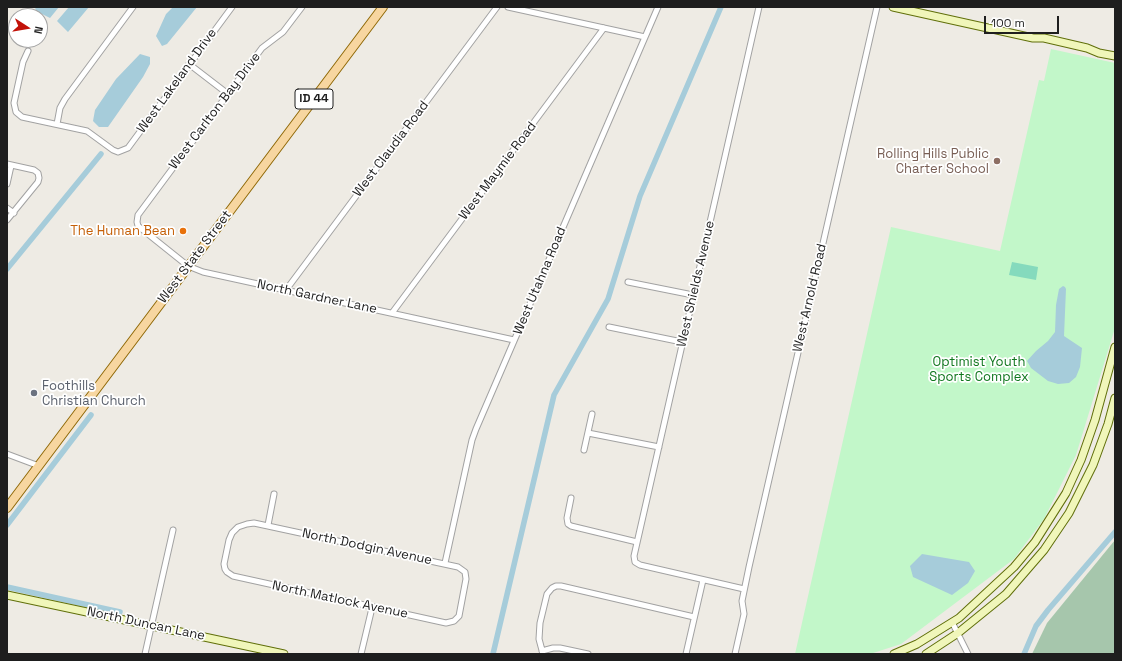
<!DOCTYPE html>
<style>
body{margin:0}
#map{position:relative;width:1122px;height:661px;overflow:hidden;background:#eeebe4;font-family:"Space Grotesk",sans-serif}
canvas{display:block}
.frame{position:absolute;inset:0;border:8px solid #1e1e1e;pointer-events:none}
.north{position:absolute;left:8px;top:8px;width:40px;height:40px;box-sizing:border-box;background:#fff;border:1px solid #a5a5a5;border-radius:50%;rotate:102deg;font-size:11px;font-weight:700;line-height:16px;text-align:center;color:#1e1e1e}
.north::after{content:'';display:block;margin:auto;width:14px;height:18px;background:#c21209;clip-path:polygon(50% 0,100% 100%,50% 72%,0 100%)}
.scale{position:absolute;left:984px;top:16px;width:75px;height:18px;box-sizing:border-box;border:2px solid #1e1e1e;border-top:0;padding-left:5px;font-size:12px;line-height:14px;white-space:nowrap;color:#1e1e1e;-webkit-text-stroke:3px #fff;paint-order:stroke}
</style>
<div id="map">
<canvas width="1122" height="661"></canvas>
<div class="frame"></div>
<div class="north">N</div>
<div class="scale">100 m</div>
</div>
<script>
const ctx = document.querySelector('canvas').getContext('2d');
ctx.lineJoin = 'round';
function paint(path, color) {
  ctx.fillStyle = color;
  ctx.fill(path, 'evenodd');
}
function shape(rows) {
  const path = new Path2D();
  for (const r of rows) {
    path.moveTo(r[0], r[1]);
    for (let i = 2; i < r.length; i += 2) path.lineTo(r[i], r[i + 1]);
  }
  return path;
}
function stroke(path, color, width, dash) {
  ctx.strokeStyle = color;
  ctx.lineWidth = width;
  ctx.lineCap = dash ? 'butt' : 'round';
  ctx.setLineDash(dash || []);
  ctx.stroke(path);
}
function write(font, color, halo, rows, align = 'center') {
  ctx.font = font + ' "Space Grotesk",sans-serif';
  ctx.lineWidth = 3.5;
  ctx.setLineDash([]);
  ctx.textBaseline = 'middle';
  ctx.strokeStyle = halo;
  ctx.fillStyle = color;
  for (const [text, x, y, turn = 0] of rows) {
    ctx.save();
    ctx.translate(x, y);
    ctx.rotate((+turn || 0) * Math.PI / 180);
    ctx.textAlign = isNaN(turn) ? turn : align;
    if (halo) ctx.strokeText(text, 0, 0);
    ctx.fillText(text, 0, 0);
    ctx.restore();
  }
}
const cemetery = shape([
 [1115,540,1115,654,1032,654,1047,623]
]);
const park = shape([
 [1051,49,1115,63,1115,328,1076,455,1044,519,1014,559,901,644,870,654,795,654,891,227,1000,251,1039,80,1044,81]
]);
const pitch = shape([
 [1012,262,1038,267,1036,280,1009,275]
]);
const water = shape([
 [35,7,59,7,50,18,36,11],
 [69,7,89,7,68,32,57,21],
 [173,7,197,7,167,44,162,46,156,36,166,14],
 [140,54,150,57,150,64,143,77,108,127,99,127,93,121,95,110,116,79],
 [1063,286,1065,287,1066,289,1064,336,1082,348,1080,367,1076,377,1069,383,1058,384,1048,381,1031,368,1027,361,1036,351,1048,341,1055,332,1056,305,1059,289],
 [922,554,969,562,975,571,968,583,952,595,913,577,910,566]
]);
const canal = shape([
 [7,269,101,154],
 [7,525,91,415],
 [7,587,120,612],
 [493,654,554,395,608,299,640,196,721,7],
 [1024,654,1036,626,1048,610,1115,532]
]);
const street = shape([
 [302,7,283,32,262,48,138,215,137,222,138,226,188,266,203,272,514,340],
 [508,7,645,37],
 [28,51,23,62,14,103,16,112,22,117,87,131,113,150,118,152,128,148,232,7],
 [189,64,228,94],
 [57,124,60,108,65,99,133,7],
 [7,164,34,170,38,173,39,178,38,182,7,220],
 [7,184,11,166],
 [7,208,14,213],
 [628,282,693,295],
 [286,290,497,7],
 [392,313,604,28],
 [609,327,682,342],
 [588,433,659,447],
 [584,450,592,414],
 [7,454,39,466],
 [571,498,567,518,568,524,571,526,637,542],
 [254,523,458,567,465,572,466,579,459,616,454,621,446,623,233,576,227,572,225,569,224,564,229,540,232,533,238,527,247,524,254,523],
 [268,525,274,494],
 [445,563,472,440,476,429,658,7],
 [744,589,640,565,635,562,634,556,759,7],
 [952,622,968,654],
 [542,651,553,648,560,648,588,654],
 [145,654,173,530],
 [361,654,372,608],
 [543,654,539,639,540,623,547,594,552,588,556,586,561,586,694,617],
 [686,654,703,580],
 [735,654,744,614,742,601,749,567,877,7]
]);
const secondary = shape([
 [893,7,1033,38,1044,38,1087,48,1099,53,1115,56],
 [7,595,284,654],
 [894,654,917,644,959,618,1014,567,1035,542,1066,493,1081,460,1095,420,1115,347],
 [926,654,958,633,1006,594,1044,550,1069,513,1093,465,1108,424,1115,398]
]);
const primary = shape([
 [7,508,383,7]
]);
const markers = [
 [997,161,4,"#8d6e63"],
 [183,231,4,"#e8710a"],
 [34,393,4,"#6b7280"]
];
const shields = [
 [314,99,38]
];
const shieldNames = [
 ["ID 44",314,99]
];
const streetNames = [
 ["West Lakeland Drive",177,81,-54],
 ["West Carlton Bay Drive",215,111,-53],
 ["West Claudia Road",391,149,-53],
 ["West Maymie Road",498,171,-53],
 ["West State Street",195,257,-53],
 ["West Utahna Road",540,281,-67],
 ["West Shields Avenue",696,284,-77],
 ["North Gardner Lane",317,297,12],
 ["West Arnold Road",810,298,-77],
 ["North Dodgin Avenue",367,547,12],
 ["North Matlock Avenue",340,600,12],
 ["North Duncan Lane",146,624,12]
];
const educationNames = [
 ["Rolling Hills Public",989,154],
 ["Charter School",989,169]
];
const foodNames = [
 ["The Human Bean",175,231]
];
const parkNames = [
 ["Optimist Youth",979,362],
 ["Sports Complex",979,377]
];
const worshipNames = [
 ["Foothills",42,386],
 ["Christian Church",42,401]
];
paint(cemetery, '#a6c6ac');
paint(park, '#c2f7c9');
paint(pitch, '#85dabd');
paint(water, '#a6ccda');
stroke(canal, '#a6ccda', 5.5);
stroke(street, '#a2a2a2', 7);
stroke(secondary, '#606f0a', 9);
stroke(primary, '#906907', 10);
stroke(street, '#fff', 5);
stroke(secondary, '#f0f6ba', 7);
stroke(primary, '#f7d6a0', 8);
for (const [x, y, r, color] of markers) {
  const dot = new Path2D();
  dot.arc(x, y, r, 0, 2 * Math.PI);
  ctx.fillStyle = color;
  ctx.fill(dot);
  stroke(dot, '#fff', 1.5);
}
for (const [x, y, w] of shields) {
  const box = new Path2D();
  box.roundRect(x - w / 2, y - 10, w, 20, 3);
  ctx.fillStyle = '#fff';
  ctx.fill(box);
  stroke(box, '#1e1e1e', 1);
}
write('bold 12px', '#1e1e1e', null, shieldNames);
write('13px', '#1e1e1e', '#fff', streetNames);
write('13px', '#785e54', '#fff', educationNames, 'right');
write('13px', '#c56008', '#fff', foodNames, 'right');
write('13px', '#10771e', '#fff', parkNames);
write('13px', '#5b616d', '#fff', worshipNames, 'left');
</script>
